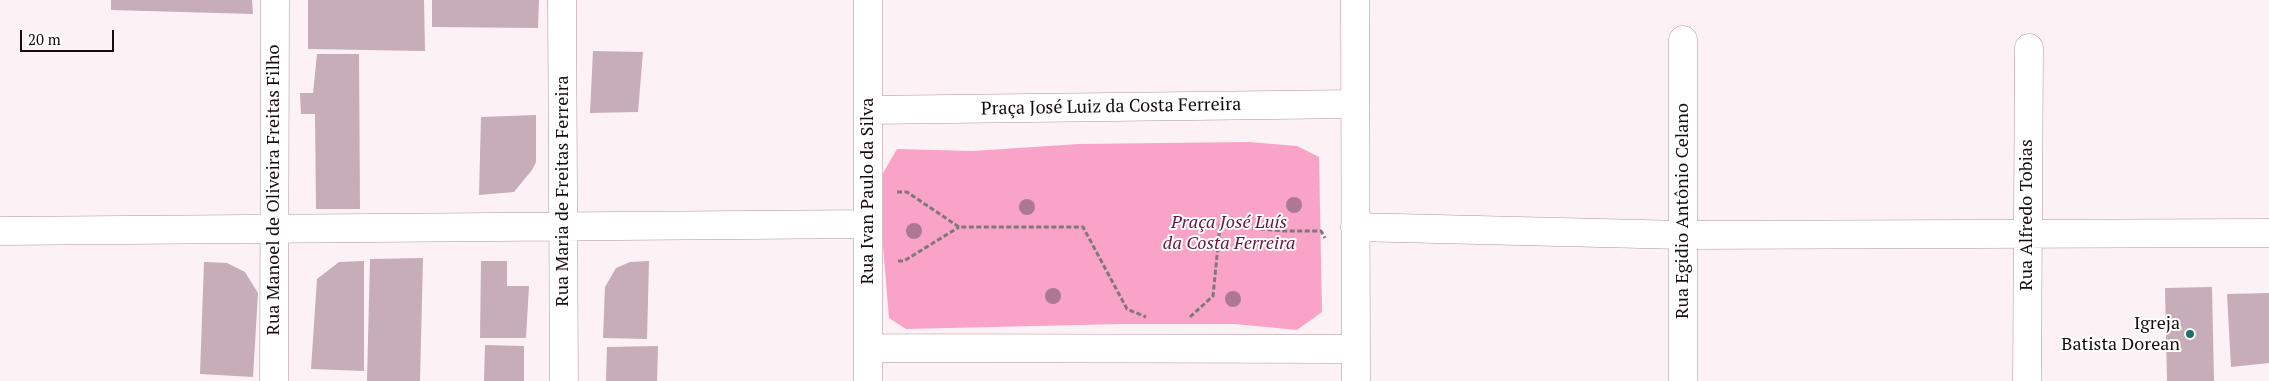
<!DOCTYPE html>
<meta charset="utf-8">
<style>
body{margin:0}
#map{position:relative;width:2269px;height:381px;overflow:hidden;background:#fcf1f5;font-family:"PT Serif",serif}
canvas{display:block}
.scale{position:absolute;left:20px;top:30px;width:94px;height:22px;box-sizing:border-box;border:2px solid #150c10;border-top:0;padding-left:6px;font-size:15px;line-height:18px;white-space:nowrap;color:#150c10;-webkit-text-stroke:4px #fff;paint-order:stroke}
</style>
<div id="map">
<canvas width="2269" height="381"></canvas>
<div class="scale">20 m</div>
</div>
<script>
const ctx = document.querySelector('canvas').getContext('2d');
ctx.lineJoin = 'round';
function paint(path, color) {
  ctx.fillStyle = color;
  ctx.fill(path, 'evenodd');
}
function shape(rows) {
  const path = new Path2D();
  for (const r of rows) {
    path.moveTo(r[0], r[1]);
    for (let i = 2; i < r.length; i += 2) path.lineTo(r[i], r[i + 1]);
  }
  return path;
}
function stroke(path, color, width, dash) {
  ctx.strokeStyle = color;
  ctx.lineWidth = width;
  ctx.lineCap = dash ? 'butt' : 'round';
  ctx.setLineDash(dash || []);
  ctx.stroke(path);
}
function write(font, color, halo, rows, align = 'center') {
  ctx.font = font + ' "PT Serif",serif';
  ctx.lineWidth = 4;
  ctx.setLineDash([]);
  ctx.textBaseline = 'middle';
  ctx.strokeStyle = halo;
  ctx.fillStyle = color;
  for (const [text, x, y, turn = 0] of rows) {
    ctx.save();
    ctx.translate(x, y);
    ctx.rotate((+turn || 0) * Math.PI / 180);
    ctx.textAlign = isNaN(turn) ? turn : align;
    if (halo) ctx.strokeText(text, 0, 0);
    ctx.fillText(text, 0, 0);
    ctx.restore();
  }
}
const green = shape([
 [1249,142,1297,146,1319,157,1322,312,1297,330,1235,324,1121,324,906,329,889,318,883,246,883,173,897,149,972,151,1079,144]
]);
const building = shape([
 [111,0,252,0,253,14,111,10],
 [308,0,424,0,425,51,308,49],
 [432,0,539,0,538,28,432,27],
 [593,51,643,52,638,112,590,113],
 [317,54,359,54,360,209,316,209,315,114,301,114,300,93,313,93],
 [536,115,536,162,532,170,514,192,479,195,481,117],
 [423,258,420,381,367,381,370,259],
 [364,261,364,371,311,369,317,279,339,262],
 [481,261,507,261,507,286,529,286,526,338,480,338],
 [649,261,647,339,603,338,605,287,616,268,630,262],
 [204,262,227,263,245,272,258,293,253,377,200,374],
 [2212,287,2214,381,2167,381,2165,288],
 [2269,293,2269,363,2231,367,2227,294],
 [485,345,524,346,524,381,484,381],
 [658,346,657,381,606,381,607,347]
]);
const path = shape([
 [897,192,907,192,959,227,1083,227,1127,309,1146,317],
 [898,261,904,261,959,227],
 [1190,317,1213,296,1220,225,1284,231,1321,231,1325,238]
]);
const minor = shape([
 [562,0,564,381],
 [868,0,868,381],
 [1355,0,1356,381],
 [868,110,1355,104],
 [1355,227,1682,235,2269,233],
 [0,231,868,224],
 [869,348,1356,349],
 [274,381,275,0],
 [1683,381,1683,40],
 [2027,381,2029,48]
]);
const trees = [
 [1294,205],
 [1027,207],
 [914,231],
 [1053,296],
 [1233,299]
];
const markers = [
 [2190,334,5,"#216d6b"]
];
const streetNames = [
 ["Praça José Luiz da Costa Ferreira",1111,107,-1],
 ["Rua Manoel de Oliveira Freitas Filho",274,190,-90],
 ["Rua Maria de Freitas Ferreira",563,191,-90],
 ["Rua Ivan Paulo da Silva",868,191,-90],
 ["Rua Egidio Antônio Celano",1683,211,-90],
 ["Rua Alfredo Tobias",2027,215,-90]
];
const parkNames = [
 ["Praça José Luís",1229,223],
 ["da Costa Ferreira",1229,244]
];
const poiNames = [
 ["Igreja",2180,324],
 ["Batista Dorean",2180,345]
];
paint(green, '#faa3c8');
paint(building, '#c7adb7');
stroke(minor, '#ae959f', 29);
stroke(path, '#81777b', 3, [5, 2.5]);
stroke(minor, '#fff', 28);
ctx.fillStyle = '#ac7893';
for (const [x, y] of trees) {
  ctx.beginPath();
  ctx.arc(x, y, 8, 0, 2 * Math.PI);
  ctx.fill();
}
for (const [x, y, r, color] of markers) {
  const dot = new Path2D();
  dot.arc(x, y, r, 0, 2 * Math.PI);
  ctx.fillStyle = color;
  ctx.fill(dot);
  stroke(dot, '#fff', 2);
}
write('18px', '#150c10', '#fff', streetNames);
write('italic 18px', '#6a1543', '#fff', parkNames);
write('18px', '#150c10', '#fff', poiNames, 'right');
</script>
